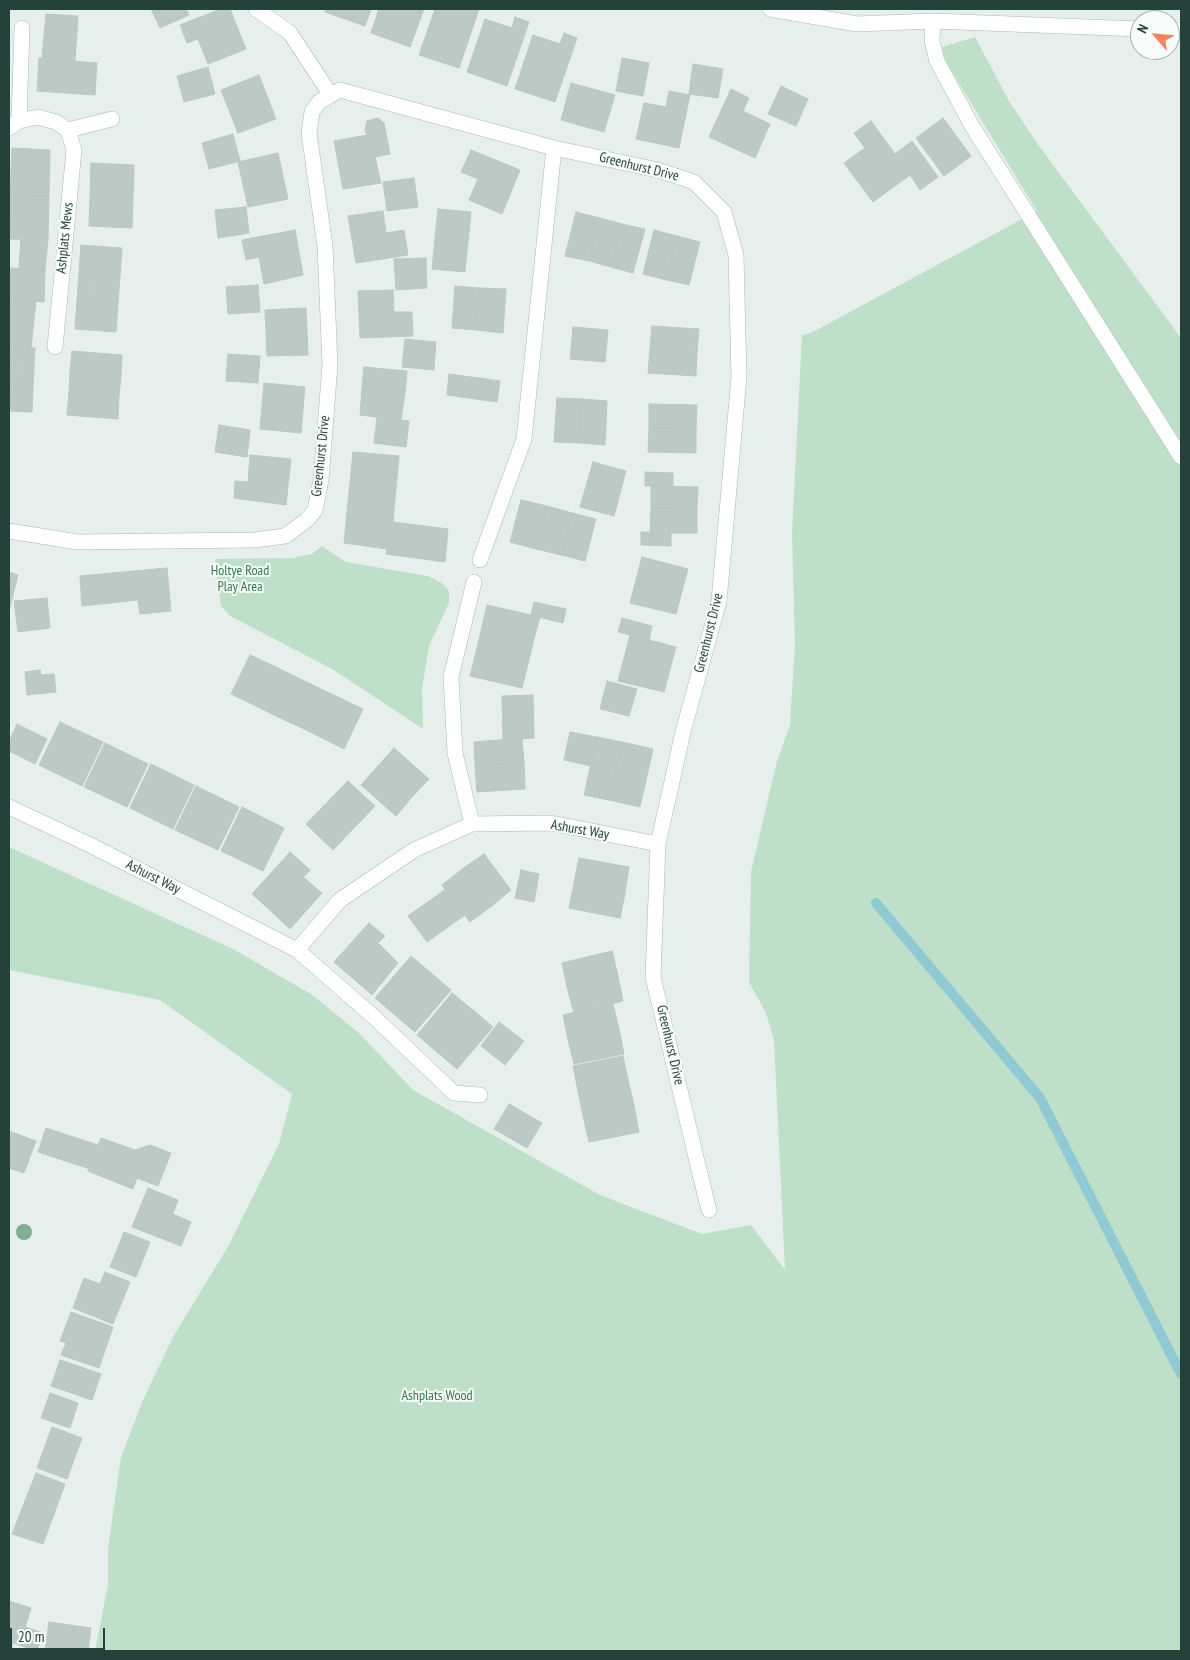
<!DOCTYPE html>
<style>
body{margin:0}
#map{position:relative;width:1190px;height:1660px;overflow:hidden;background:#e6efeb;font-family:"PT Sans Narrow",sans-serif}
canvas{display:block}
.frame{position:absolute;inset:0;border:10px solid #24423a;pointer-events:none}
.north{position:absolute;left:1130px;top:10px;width:50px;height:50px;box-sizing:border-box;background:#f7fbf9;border:1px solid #a3b1ad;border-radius:50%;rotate:297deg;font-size:14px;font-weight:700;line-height:20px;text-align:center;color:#24423a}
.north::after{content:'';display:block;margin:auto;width:18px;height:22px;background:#f4845f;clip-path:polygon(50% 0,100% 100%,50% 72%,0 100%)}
.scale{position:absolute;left:10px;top:1628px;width:95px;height:22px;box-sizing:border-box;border:2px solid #24423a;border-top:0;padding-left:6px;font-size:15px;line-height:18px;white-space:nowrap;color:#24423a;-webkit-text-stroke:4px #f7fbf9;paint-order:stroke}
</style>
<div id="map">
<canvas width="1190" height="1660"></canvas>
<div class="frame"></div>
<div class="north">N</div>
<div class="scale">20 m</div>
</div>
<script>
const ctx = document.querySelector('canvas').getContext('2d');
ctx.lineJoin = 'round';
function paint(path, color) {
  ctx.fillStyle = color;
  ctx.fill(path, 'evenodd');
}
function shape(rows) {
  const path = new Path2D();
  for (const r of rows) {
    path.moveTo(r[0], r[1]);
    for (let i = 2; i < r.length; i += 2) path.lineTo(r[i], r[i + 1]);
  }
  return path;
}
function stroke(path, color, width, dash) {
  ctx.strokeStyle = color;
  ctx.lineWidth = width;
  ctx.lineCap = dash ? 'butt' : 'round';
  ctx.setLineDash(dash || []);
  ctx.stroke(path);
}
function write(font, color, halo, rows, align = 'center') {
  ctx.font = font + ' "PT Sans Narrow",sans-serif';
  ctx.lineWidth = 4;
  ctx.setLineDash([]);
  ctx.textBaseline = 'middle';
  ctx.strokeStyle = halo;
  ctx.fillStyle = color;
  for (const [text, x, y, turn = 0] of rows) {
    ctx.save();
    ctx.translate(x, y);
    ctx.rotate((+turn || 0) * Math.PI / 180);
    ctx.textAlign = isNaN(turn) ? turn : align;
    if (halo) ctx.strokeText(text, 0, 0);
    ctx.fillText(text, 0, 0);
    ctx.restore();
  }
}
const green = shape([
 [975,37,1009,101,1037,143,1181,338,1181,1651,95,1651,108,1585,108,1549,121,1457,143,1400,173,1337,229,1245,279,1144,292,1094,160,1000,9,970,9,847,233,949,311,994,359,1033,413,1090,600,1195,702,1234,751,1225,785,1270,774,1040,766,1013,749,982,751,872,777,761,790,725,795,645,792,533,802,335,811,333,1037,211,946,62,942,47],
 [322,546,346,562,428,576,442,583,449,591,449,603,429,646,422,689,423,729,332,669,230,616,221,606,215,559,292,558,312,554]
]);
const stream = shape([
 [876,903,1040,1098,1181,1374]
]);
const building = shape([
 [151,9,186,9,189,15,160,28,151,9],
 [221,9,230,9,246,49,208,64,198,39,187,43,180,25,221,9],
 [326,9,371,9,365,26,325,12,326,9],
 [379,9,424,9,410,47,371,33,379,9],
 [435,9,479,9,459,68,419,55,435,9],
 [46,14,78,16,75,61,42,59,46,14],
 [515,17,529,22,507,86,467,72,485,19,512,28,515,17],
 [564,33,577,38,555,102,515,89,533,35,560,44,564,33],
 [39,58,97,63,95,95,37,91,39,58],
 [622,58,649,63,643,96,616,91,622,58],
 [693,64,723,69,718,98,689,94,693,64],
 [208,67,215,94,184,102,177,76,208,67],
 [259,75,276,119,238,133,221,90,259,75],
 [571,83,615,95,604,132,561,120,571,83],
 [781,86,808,99,796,126,768,114,781,86],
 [731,89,749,98,743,111,770,124,755,158,709,137,731,89],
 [669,91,690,95,679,148,636,139,644,103,666,107,669,91],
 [378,118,384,123,390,154,375,157,381,183,343,189,334,141,367,135,365,129,367,121,378,118],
 [943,118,971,156,944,176,916,138,943,118],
 [871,121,895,154,912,141,938,177,920,190,910,175,873,202,844,163,865,148,854,133,871,121],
 [233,134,240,161,209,169,202,143,233,134],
 [12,148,50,150,49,196,10,195,12,148],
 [471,150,520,170,502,214,469,200,478,179,461,172,471,150],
 [278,153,288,199,248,207,238,162,278,153],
 [91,163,134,165,133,198,90,197,91,163],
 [414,178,418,207,387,211,383,182,414,178],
 [10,195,49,196,48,240,9,239,10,195],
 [90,197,133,198,132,228,89,226,90,197],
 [246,207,249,233,218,238,215,210,246,207],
 [438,209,471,212,465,272,432,269,438,209],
 [383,211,386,233,404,230,408,255,356,263,348,216,383,211],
 [576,212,600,218,589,261,565,256,576,212],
 [600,218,622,224,611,267,589,261,600,218],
 [622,224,645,229,633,273,611,267,622,224],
 [295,230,303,275,264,284,259,257,246,260,242,240,295,230],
 [654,230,677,236,667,280,643,274,654,230],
 [677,236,700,242,689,285,667,280,677,236],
 [21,238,48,240,45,270,19,268,21,238],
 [81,245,122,248,119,290,78,287,81,245],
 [426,258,427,288,396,290,394,259,426,258],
 [9,268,45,270,44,302,9,299,9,268],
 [258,285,260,312,228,314,226,287,258,285],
 [455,286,479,288,476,330,452,328,455,286],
 [78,287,119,290,116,332,75,329,78,287],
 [479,288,506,289,503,333,476,330,479,288],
 [393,290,394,312,412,312,413,336,360,338,358,291,393,290],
 [9,299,36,301,31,348,9,345,9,299],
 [306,308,308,355,267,356,265,310,306,308],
 [652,326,699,329,697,352,650,349,652,326],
 [573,327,608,330,605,362,570,359,573,327],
 [405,339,436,342,434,370,402,367,405,339],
 [9,345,35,348,34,369,9,367,9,345],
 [650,349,697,352,696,376,648,373,650,349],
 [72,351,122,355,121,375,70,372,72,351],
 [228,354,260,356,258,383,226,381,228,354],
 [9,367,34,369,33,389,9,388,9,367],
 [364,367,407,371,405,392,362,388,364,367],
 [70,372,121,375,119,396,69,393,70,372],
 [449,374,500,381,497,402,447,395,449,374],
 [264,383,305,387,301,433,260,429,264,383],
 [9,388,33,389,32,412,9,411,9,388],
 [362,388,405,392,401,420,360,415,362,388],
 [69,393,119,396,118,419,67,415,69,393],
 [557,398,582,399,580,443,554,442,557,398],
 [582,399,607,401,605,445,580,443,582,399],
 [649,404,697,405,696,429,649,428,649,404],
 [377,417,409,421,406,447,374,443,377,417],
 [219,425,250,430,247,457,215,452,219,425],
 [649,428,696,429,696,453,648,452,649,428],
 [353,452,399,456,393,522,448,529,445,562,386,554,387,549,344,543,353,452],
 [250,455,291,459,286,505,234,498,235,481,248,482,250,455],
 [593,462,626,471,614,516,580,507,593,462],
 [645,472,673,473,673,486,645,486,645,472],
 [651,486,698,487,697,509,651,508,651,486],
 [521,500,547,506,536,549,510,542,521,500],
 [547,506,572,513,561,555,536,549,547,506],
 [651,508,697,509,697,533,650,533,651,508],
 [572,513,596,519,585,561,561,555,572,513],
 [641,532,671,533,671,546,641,545,641,532],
 [642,557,688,569,682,591,636,580,642,557],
 [167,568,171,611,140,614,138,600,82,606,80,576,167,568],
 [9,572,18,575,9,611,9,572],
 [636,580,682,591,676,614,630,603,636,580],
 [47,598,50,628,18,632,14,601,47,598],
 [534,602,566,609,563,623,531,615,534,602],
 [487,605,540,617,534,639,482,627,487,605],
 [622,618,652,626,649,640,618,632,622,618],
 [482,627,534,639,529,660,477,648,482,627],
 [630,635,676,647,670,669,624,658,630,635],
 [477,648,529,660,522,688,470,676,477,648],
 [250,655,276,667,256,706,231,694,250,655],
 [624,658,670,669,664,692,618,681,624,658],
 [276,667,294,676,276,716,256,706,276,667],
 [40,670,41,675,54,674,56,692,27,695,25,672,40,670],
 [294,676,319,688,300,727,276,716,294,676],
 [607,681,637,689,629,716,600,709,607,681],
 [319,688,342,699,324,739,300,727,319,688],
 [533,695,534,738,503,740,502,696,533,695],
 [342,699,363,709,344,749,324,739,342,699],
 [60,722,103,742,82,786,39,765,60,722],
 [17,724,47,739,35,764,9,751,9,742,17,724],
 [570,732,597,737,591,766,564,760,570,732],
 [597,737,622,742,609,800,584,795,597,737],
 [522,738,524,762,475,766,474,742,522,738],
 [622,742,653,749,640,807,609,800,622,742],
 [105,743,148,764,127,807,84,787,105,743],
 [394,748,429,779,412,797,378,766,394,748],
 [524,762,525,789,477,792,475,766,524,762],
 [151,764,194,785,173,829,130,808,151,764],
 [378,766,412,797,396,816,361,785,378,766],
 [348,781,375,806,333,850,306,824,348,781],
 [196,786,239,807,218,850,175,830,196,786],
 [242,807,284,828,263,871,221,851,242,807],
 [290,852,310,870,272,912,252,894,290,852],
 [484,854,511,890,493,905,465,867,484,854],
 [579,858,629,867,625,893,574,883,579,858],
 [465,867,493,905,470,922,442,885,465,867],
 [521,870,539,874,534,902,515,898,521,870],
 [303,877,322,893,290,929,272,912,303,877],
 [574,883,625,893,620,918,569,908,574,883],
 [446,889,465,915,427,942,408,916,446,889],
 [369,923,385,936,378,943,398,963,372,995,334,962,369,923],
 [612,951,618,976,567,987,562,963,612,951],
 [411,956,431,973,396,1016,375,998,411,956],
 [431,973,451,990,415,1032,396,1016,431,973],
 [618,976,623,1001,574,1013,567,987,618,976],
 [452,993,473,1010,437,1052,417,1035,452,993],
 [613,1004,619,1029,568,1040,563,1015,613,1004],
 [473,1010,493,1027,457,1069,437,1052,473,1010],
 [499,1022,524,1041,505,1065,481,1046,499,1022],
 [619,1029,624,1054,574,1064,568,1040,619,1029],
 [623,1056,628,1080,578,1091,573,1066,623,1056],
 [628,1080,634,1105,583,1116,578,1091,628,1080],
 [509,1104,542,1123,527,1148,494,1129,509,1104],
 [634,1105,639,1132,589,1142,583,1116,634,1105],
 [46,1128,98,1145,90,1169,38,1152,46,1128],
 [9,1131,36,1141,24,1173,9,1168,9,1131],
 [101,1138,135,1150,150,1145,171,1153,158,1186,137,1178,133,1189,88,1171,101,1138],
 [148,1188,178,1200,173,1214,191,1222,181,1246,132,1227,148,1188],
 [124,1232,150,1242,136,1277,110,1267,124,1232],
 [105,1272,130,1282,113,1324,73,1308,84,1278,100,1284,105,1272],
 [71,1312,113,1327,99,1368,61,1355,66,1343,60,1341,71,1312],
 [60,1360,101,1374,92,1400,51,1386,60,1360],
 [50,1393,78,1403,70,1428,41,1418,50,1393],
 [52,1427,82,1438,67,1479,37,1468,52,1427],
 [36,1473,65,1484,43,1544,12,1534,36,1473],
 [9,1601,31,1608,25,1627,43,1633,37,1651,13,1643,11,1651,9,1650,9,1601],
 [49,1622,91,1628,88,1651,45,1651,49,1622]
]);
const lane = shape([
 [770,9,857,24,933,21,1140,29],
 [933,21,932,41,937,61,972,126,1181,457],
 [1170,30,1181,30],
 [700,1174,709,1210]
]);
const street = shape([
 [256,9,290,33,330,94],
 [19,121,38,117,56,122,68,130,74,150,55,347],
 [9,128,19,121,22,28],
 [68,130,112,119],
 [554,148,658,170,694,182,724,212,736,255,739,377,719,601,683,732,658,844,653,977,700,1174],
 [9,531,78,542,255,540,285,536,307,520,315,510,321,480,330,365,325,246,309,133,312,112,319,102,340,90,554,148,524,439,480,560],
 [9,807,88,844,297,950,374,1017,454,1093,480,1095],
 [472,824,455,753,451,677,474,582],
 [297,950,340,900,414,850,472,824,551,823,658,844]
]);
const trees = [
 [24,1232]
];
const streetNames = [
 ["Greenhurst Drive",639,167,14],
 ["Ashplats Mews",65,238,-84],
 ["Greenhurst Drive",321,456,-84],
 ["Greenhurst Drive",709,633,-76],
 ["Ashurst Way",580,830,10],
 ["Ashurst Way",153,877,27],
 ["Greenhurst Drive",670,1045,77]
];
const parkNames = [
 ["Holtye Road",240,571],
 ["Play Area",240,587],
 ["Ashplats Wood",437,1396]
];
paint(green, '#bfe0c8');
stroke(stream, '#8ec9d4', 10);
paint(building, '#bbcac4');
stroke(building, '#b8c9c2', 1);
stroke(lane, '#a8b8b2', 16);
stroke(street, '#a8b8b2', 16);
stroke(lane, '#fff', 15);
stroke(street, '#fff', 15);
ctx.fillStyle = '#80af93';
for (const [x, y] of trees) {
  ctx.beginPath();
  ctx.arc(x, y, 8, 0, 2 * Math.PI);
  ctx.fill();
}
write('14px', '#24423a', '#f7fbf9', streetNames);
write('14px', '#2d7a4b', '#f7fbf9', parkNames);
</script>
